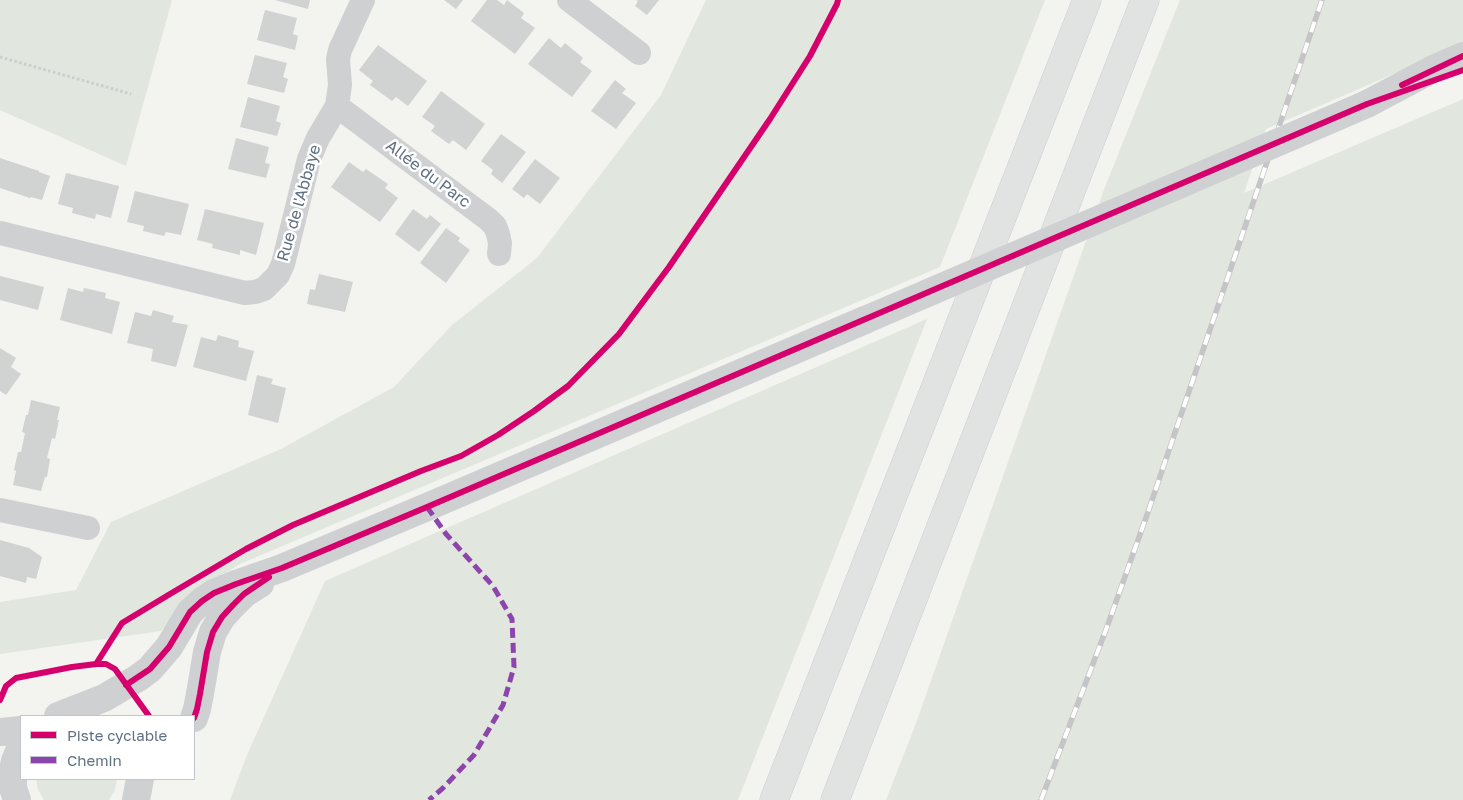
<!DOCTYPE html>
<meta charset="utf-8">
<style>
body{margin:0}
#map{position:relative;width:1463px;height:800px;overflow:hidden;background:#f3f3f0;font-family:"Golos Text",sans-serif}
canvas{display:block}
.legend{position:absolute;left:20px;top:715px;width:175px;height:65px;box-sizing:border-box;background:#fff;border:1px solid #bfc6cd;margin:0;padding:6px 9px;list-style:none;font-size:15px;color:#607183}
.legend li{display:flex;align-items:center;gap:10px;height:25px}
.legend b{width:25px;border:1px solid #bfc6cd}
</style>
<div id="map">
<canvas width="1463" height="800"></canvas>
<ul class="legend">
<li><b style="height:6px;background:#d6006c"></b>Piste cyclable</li>
<li><b style="height:6px;background:#8e44ad"></b>Chemin</li>
</ul>
</div>
<script>
const ctx = document.querySelector('canvas').getContext('2d');
ctx.lineJoin = 'round';
function paint(path, color) {
  ctx.fillStyle = color;
  ctx.fill(path, 'evenodd');
}
function shape(rows) {
  const path = new Path2D();
  for (const r of rows) {
    path.moveTo(r[0], r[1]);
    for (let i = 2; i < r.length; i += 2) path.lineTo(r[i], r[i + 1]);
  }
  return path;
}
function stroke(path, color, width, dash) {
  ctx.strokeStyle = color;
  ctx.lineWidth = width;
  ctx.lineCap = dash ? 'butt' : 'round';
  ctx.setLineDash(dash || []);
  ctx.stroke(path);
}
function write(font, color, halo, rows, align = 'center') {
  ctx.font = font + ' "Golos Text",sans-serif';
  ctx.lineWidth = 5;
  ctx.setLineDash([]);
  ctx.textBaseline = 'middle';
  ctx.strokeStyle = halo;
  ctx.fillStyle = color;
  for (const [text, x, y, turn = 0] of rows) {
    ctx.save();
    ctx.translate(x, y);
    ctx.rotate((+turn || 0) * Math.PI / 180);
    ctx.textAlign = isNaN(turn) ? turn : align;
    if (halo) ctx.strokeText(text, 0, 0);
    ctx.fillText(text, 0, 0);
    ctx.restore();
  }
}
const green = shape([
 [0,0,172,0,126,166,0,110],
 [706,0,1045,0,940,267,240,564,192,595,161,631,0,654,0,602,76,590,111,522,281,449,394,387,452,325,537,258,661,95],
 [1180,0,1463,0,1463,44,1266,129,1244,193,1463,99,1463,800,886,800,915,726,1105,187],
 [927,319,738,800,230,800,247,755,325,581],
 [36,779,117,779,115,790,109,800,44,800,38,790]
]);
const building = shape([
 [275,0,310,0,308,9],
 [444,0,463,0,456,9],
 [487,0,497,0,504,5,507,0,524,13,521,18,535,28,515,54,471,21],
 [636,0,659,0,647,15,635,6,638,1],
 [265,10,297,18,293,34,298,36,295,50,257,40],
 [549,38,561,48,565,43,583,58,580,62,592,71,572,97,528,64],
 [378,45,427,81,408,106,396,97,392,101,370,85,373,81,359,70],
 [255,55,287,63,283,77,288,79,284,93,247,84],
 [615,80,626,89,622,93,636,103,616,129,591,111],
 [441,91,485,124,466,150,453,140,449,144,431,131,435,126,422,117],
 [248,97,280,106,276,121,281,123,277,136,240,127],
 [501,134,526,152,502,183,491,174,493,170,481,161],
 [236,138,269,147,265,163,270,164,266,178,228,169],
 [0,158,39,171,39,172,50,176,42,200,31,197,30,198,0,188],
 [535,159,560,178,540,204,527,194,524,198,512,189],
 [349,162,363,172,366,169,388,184,385,188,398,198,380,222,331,187],
 [66,173,119,186,111,218,96,214,95,219,72,213,73,208,58,204],
 [135,191,189,204,181,235,166,232,164,236,143,231,144,226,127,222],
 [205,209,264,223,256,255,240,250,240,255,212,248,213,244,197,240],
 [413,209,427,219,430,215,441,224,419,252,395,234],
 [446,228,460,238,458,241,470,250,446,283,420,263],
 [319,274,353,282,345,312,307,304,310,289,315,290],
 [0,276,44,287,38,310,0,300],
 [68,288,83,292,84,288,106,293,105,298,120,302,112,334,60,320],
 [153,310,174,316,172,322,188,325,176,367,151,361,153,349,127,343,135,312,151,316],
 [218,335,239,341,238,347,254,351,246,381,193,367,201,337,216,341],
 [0,348,16,358,11,367,21,374,6,395,0,391],
 [257,375,273,379,271,384,286,388,278,423,248,415],
 [31,400,60,407,57,420,59,420,55,439,52,438,47,458,50,459,47,477,45,477,41,491,13,485,16,471,14,470,18,452,21,452,25,433,22,432,26,415,28,415],
 [0,540,29,548,42,557,36,579,27,577,26,583,0,576]
]);
const path = shape([
 [0,57,131,94]
]);
const minor = shape([
 [569,0,639,53],
 [337,106,489,220,495,226,498,234,500,243,499,254],
 [0,233,245,293,255,292,264,289,278,275,283,264,309,159,318,138,337,106,340,85,338,59,340,50,363,0],
 [0,510,88,528]
]);
const tertiary = shape([
 [1367,104,1433,69,1463,56],
 [58,716,104,698,138,678,150,669,169,647,190,612,202,601,214,593,236,584,282,568,427,507,865,320],
 [194,718,197,709,200,694,207,652,213,632,222,617,233,605,244,594,260,584],
 [0,732,21,730],
 [17,800,13,788,13,770,15,761,21,746],
 [136,800,140,779]
]);
const motorway = shape([
 [774,800,1087,0],
 [835,800,1145,0]
]);
const rail = shape([
 [1041,800,1107,627,1148,512,1322,0]
]);
const tertiaryBridge = shape([
 [865,320,1367,104]
]);
const quiet = shape([
 [427,507,446,534,493,586,512,619,514,667,503,705,474,755,443,788,429,800]
]);
const cycleway = shape([
 [1402,85,1463,56],
 [96,664,122,623,170,594,246,549,293,525,421,471,461,456,498,435,534,411,568,386,619,334,669,267,770,119,810,56,837,4,838,0],
 [126,685,150,669,169,647,190,612,202,601,214,593,236,584,282,568,427,507,1367,104,1463,70],
 [0,700,6,686,16,678,72,667,96,664,106,664,115,669,149,716],
 [194,718,197,709,200,694,207,652,213,632,222,617,233,605,244,594,269,577]
]);
const streetNames = [
 ["Allée du Parc",428,174,37],
 ["Rue de l'Abbaye",299,203,-74]
];
paint(green, '#e1e6de');
paint(building, '#d1d3d2');
stroke(motorway, '#cecfcf', 29);
stroke(path, '#cccdcc', 3, [2.5, 2.5]);
stroke(minor, '#cfd0d1', 24);
stroke(tertiary, '#cfd0d1', 28);
stroke(motorway, '#e1e2e2', 28);
stroke(rail, '#c4c5c6', 5.5);
stroke(rail, '#fff', 4, [11]);
stroke(tertiaryBridge, '#cfd0d1', 28);
stroke(quiet, '#8e44ad', 5, [10, 5]);
stroke(cycleway, '#d6006c', 6);
write('16px', '#607183', '#fff', streetNames);
</script>
